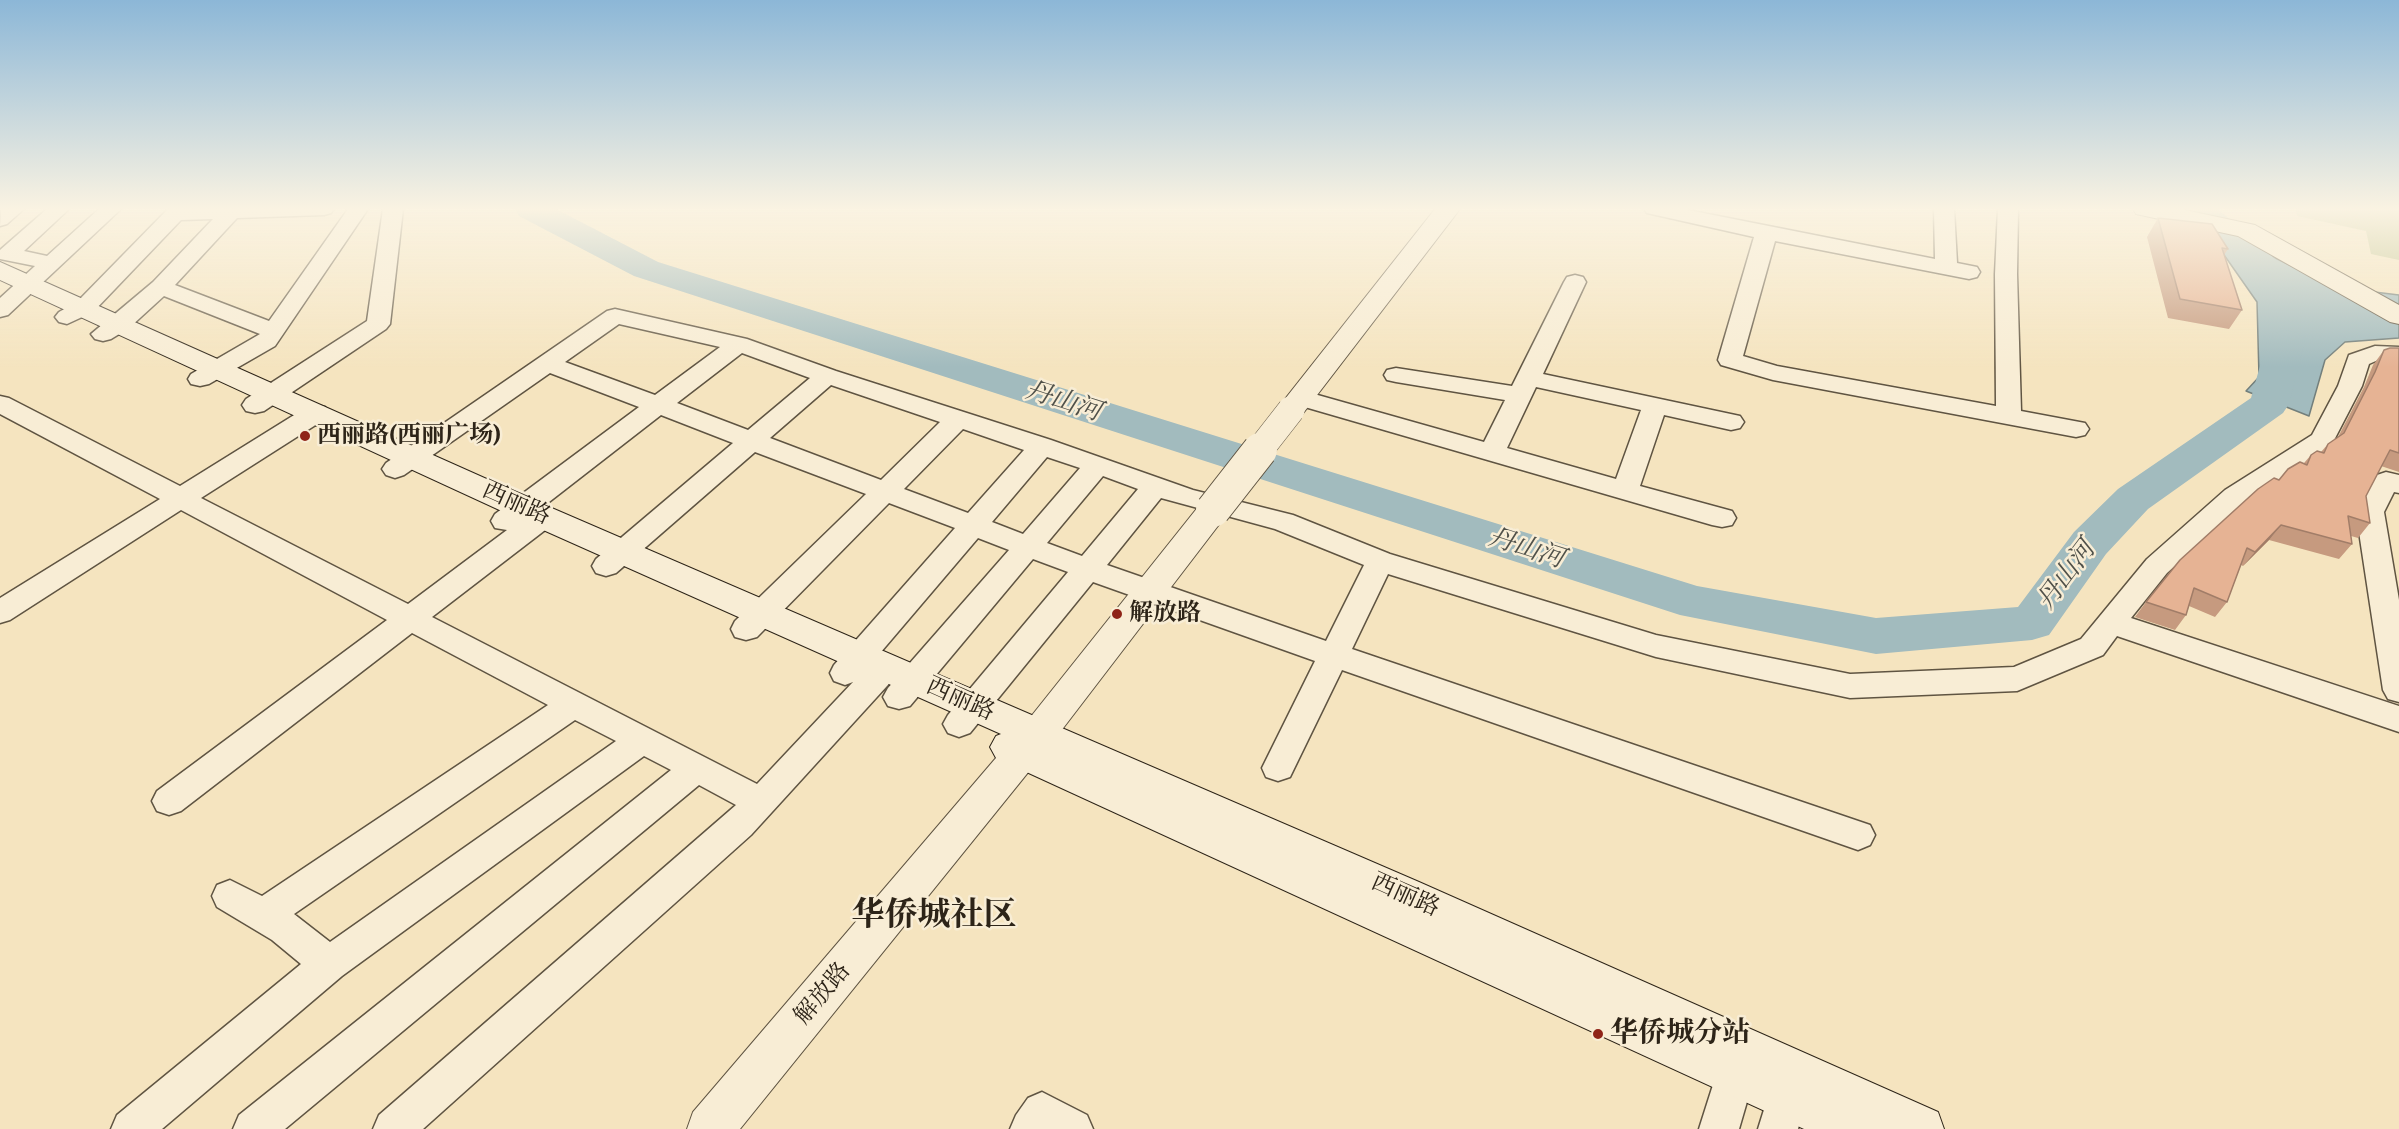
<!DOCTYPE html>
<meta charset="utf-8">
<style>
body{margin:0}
canvas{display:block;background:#f5e4bf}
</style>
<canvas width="2399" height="1129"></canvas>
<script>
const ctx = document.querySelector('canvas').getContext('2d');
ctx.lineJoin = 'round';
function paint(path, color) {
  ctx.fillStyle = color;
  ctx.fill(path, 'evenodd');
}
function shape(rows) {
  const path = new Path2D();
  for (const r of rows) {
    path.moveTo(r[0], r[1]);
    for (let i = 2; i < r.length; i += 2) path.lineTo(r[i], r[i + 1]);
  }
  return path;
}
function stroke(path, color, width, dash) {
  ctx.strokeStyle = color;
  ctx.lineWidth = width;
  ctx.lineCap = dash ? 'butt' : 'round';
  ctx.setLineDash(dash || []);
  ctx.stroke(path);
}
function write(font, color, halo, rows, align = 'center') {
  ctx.font = font + ' "Gentium Book Plus","Noto Serif SC",serif';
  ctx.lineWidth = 5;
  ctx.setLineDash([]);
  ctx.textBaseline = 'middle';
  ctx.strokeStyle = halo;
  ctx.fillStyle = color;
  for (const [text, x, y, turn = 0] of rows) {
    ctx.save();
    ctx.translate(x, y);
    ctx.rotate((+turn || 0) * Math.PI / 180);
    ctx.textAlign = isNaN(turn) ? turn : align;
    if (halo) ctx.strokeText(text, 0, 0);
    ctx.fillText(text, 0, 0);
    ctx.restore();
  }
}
const green = shape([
 [2296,209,2399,209,2399,260,2371,254,2366,231,2297,216]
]);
const water = shape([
 [2245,239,2263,252,2334,287,2399,295,2399,338,2345,342,2325,360,2309,416,2246,391,2259,377,2257,302,2215,242,2245,239]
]);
const river = shape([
 [515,209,556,209,658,262,1697,586,1876,618,2018,607,2074,532,2118,489,2251,398,2267,341,2273,333,2286,330,2299,333,2305,341,2289,404,2283,413,2148,509,2106,554,2049,635,2032,640,1876,654,1680,615,634,276,519,216,515,209],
 [2183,209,2218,209,2291,273,2296,281,2291,289,2278,292,2265,289,2187,216,2183,209]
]);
const minor = shape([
 [24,209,7,224,0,226,1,209,24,209],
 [47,209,69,209,24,251,47,256,99,209,121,209,8,315,0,317,0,298,35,266,0,259,0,250,47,209],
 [168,209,334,209,331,213,324,215,237,218,175,285,269,321,348,209,368,209,275,346,209,384,200,386,191,384,188,379,191,374,260,334,164,296,129,328,111,339,103,341,95,339,91,334,153,282,213,219,181,220,93,312,67,324,59,322,55,317,59,312,77,302,168,209],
 [383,209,403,209,390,324,386,329,264,411,255,413,246,411,242,405,246,399,367,321,383,209],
 [1644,209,1683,209,1935,259,1934,209,1954,209,1957,263,1977,267,1980,272,1977,277,1969,279,1775,241,1743,356,1777,366,1996,406,1995,274,1998,209,2018,209,2017,274,2021,411,2085,423,2089,429,2085,435,2076,437,1773,380,1721,365,1718,360,1754,237,1647,213,1644,209],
 [1575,275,1583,277,1586,282,1543,374,1740,416,1744,422,1740,428,1731,430,1664,415,1640,486,1732,511,1736,518,1732,525,1722,527,1712,525,1291,403,1288,398,1291,393,1300,390,1484,442,1505,400,1396,382,1387,380,1384,375,1387,370,1396,368,1512,386,1564,282,1567,277,1575,275],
 [1536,387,1641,410,1616,479,1507,448,1536,387],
 [615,309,747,339,836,371,1051,440,1193,490,1293,515,1390,554,1656,635,1850,674,2014,667,2081,639,2147,559,2225,490,2312,435,2338,386,2349,355,2375,346,2399,347,2399,361,2378,360,2369,364,2362,386,2331,446,2245,502,2167,573,2131,618,2399,706,2399,732,2117,636,2103,655,2017,691,1850,698,1656,657,1388,574,1352,649,1870,825,1875,835,1870,845,1858,850,1342,670,1290,777,1278,781,1266,777,1262,768,1315,661,1093,582,970,733,959,737,948,733,943,724,948,715,1068,572,1033,559,910,706,899,709,888,706,883,697,888,688,1009,550,978,538,875,659,886,655,897,659,901,667,897,675,751,835,423,1129,373,1129,379,1115,736,805,699,785,285,1129,233,1129,239,1115,671,770,644,756,342,976,162,1129,111,1129,117,1115,301,964,272,940,217,907,212,896,217,885,230,880,262,896,548,705,412,633,181,811,169,815,157,811,152,801,157,791,387,620,181,510,10,620,0,623,0,598,160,499,0,414,0,396,9,398,180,486,307,407,316,405,325,407,329,413,325,419,201,498,408,604,507,530,495,528,491,521,495,514,639,407,550,373,404,475,395,478,386,475,382,469,386,463,607,311,615,309],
 [619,324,720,347,655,395,565,362,619,324],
 [742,353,810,378,748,430,677,403,742,353],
 [831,385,940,422,881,480,770,438,831,385],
 [661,415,733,443,596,559,592,566,596,573,606,576,616,573,755,452,866,494,735,621,731,629,735,637,746,640,757,637,889,503,955,528,834,665,830,673,834,681,845,685,853,682,757,784,432,617,553,524,557,517,553,510,540,509,661,415],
 [963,429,1024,450,968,513,904,489,963,429],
 [1047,457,1080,468,1023,534,992,522,1047,457],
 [1103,476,1138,489,1082,556,1047,543,1103,476],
 [1161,498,1275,529,1364,565,1326,641,1107,565,1161,498],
 [575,720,616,741,330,942,294,914,575,720],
 [2386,472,2399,475,2399,493,2394,492,2384,512,2399,600,2399,702,2388,699,2383,690,2356,512,2377,475,2386,472],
 [1740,1038,1754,1044,1760,1057,1739,1129,1699,1129,1726,1044,1740,1038],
 [1791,1063,1805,1068,1811,1082,1798,1129,1758,1129,1777,1068,1791,1063],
 [1042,1092,1087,1115,1093,1129,1010,1129,1016,1115,1028,1098,1042,1092]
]);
const tertiary = shape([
 [1435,209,1460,209,1301,416,1291,419,1281,416,1276,410,1281,404,1435,209],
 [2133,209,2180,209,2255,225,2399,305,2399,324,2390,322,2238,236,2136,214,2133,209],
 [1213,499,1224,502,1229,510,1224,518,1051,744,740,1129,687,1129,693,1112,1025,724,1202,502,1213,499]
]);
const secondary = shape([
 [0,262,554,509,1419,882,1938,1112,1944,1129,1804,1129,996,758,990,747,996,736,1001,734,532,525,0,280,0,262]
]);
const tertiaryBridgeFar1 = shape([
 [1259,451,1291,410]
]);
const tertiaryBridge = shape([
 [1213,510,1260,450]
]);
const wall = shape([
 [2158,218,2228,249,2224,255,2242,310,2229,329,2168,318,2147,237],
 [2399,348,2399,472,2381,466,2366,496,2370,523,2358,538,2351,536,2352,544,2339,559,2269,540,2243,566,2241,565,2227,602,2215,617,2189,606,2186,615,2175,630,2135,617,2146,602,2279,480,2304,463,2311,455,2321,452,2328,444,2338,437,2364,387,2373,365,2384,350]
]);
const shadedWall = shape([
 [2281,525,2269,540,2243,566,2255,552]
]);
const building = shape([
 [2158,218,2212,224,2228,249,2222,248,2242,310,2180,299,2158,218],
 [2390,348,2399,348,2399,453,2390,450,2366,496,2370,523,2348,516,2352,544,2281,525,2255,552,2247,548,2227,602,2194,588,2186,615,2146,602,2180,560,2258,489,2274,478,2279,480,2288,469,2300,462,2307,465,2311,455,2317,451,2324,453,2328,444,2344,433,2375,372,2384,350,2390,348]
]);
const markers = [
 [305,436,6,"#8f2418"],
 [1117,614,6,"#8f2418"],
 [1598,1034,6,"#8f2418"]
];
const poiNames = [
 ["西丽路(西丽广场)",317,436],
 ["解放路",1129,614]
];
const streetNames = [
 ["西丽路",516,504,24],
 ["西丽路",960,700,24],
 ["西丽路",1405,896,24],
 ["解放路",823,994,-50]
];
const waterNames = [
 ["丹山河",1063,402,18],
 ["丹山河",1526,549,18],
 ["丹山河",2067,576,-53]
];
const nearPoinames = [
 ["华侨城分站",1610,1034]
];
const nearQuarternames = [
 ["华侨城社区",934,917]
];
paint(green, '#bfc390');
paint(water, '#a2bbbe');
stroke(water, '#737f7c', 1.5);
paint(river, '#a2bbbe');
stroke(minor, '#5f5442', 3);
stroke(tertiary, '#5f5442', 2);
stroke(secondary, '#2d2418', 2);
paint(minor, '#f8edd5');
paint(tertiary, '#f8edd5');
paint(secondary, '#f8edd5');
stroke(tertiaryBridgeFar1, '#5f5442', 28, []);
stroke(tertiaryBridge, '#5f5442', 36, []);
stroke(tertiaryBridgeFar1, '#f8edd5', 27);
stroke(tertiaryBridge, '#f8edd5', 34);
paint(wall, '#c69a7f');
paint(shadedWall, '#a17d68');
paint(building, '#e6b394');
stroke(building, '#a17d68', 1.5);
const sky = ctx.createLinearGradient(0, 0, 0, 367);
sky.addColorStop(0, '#8cb7d7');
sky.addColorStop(0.57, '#faf3e2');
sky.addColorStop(1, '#faf3e200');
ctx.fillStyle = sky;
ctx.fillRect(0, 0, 2399, 367);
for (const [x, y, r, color] of markers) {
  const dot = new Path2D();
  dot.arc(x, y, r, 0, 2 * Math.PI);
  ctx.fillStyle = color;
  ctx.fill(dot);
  stroke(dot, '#f8edd5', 2);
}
write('bold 24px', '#2d2418', '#f8edd5', poiNames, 'left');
write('24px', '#2d2418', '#f8edd5', streetNames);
write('italic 26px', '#50514a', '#f8edd5', waterNames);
write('bold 28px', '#2d2418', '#f8edd5', nearPoinames, 'left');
write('bold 33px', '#2d2418', '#f8edd5', nearQuarternames);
</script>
